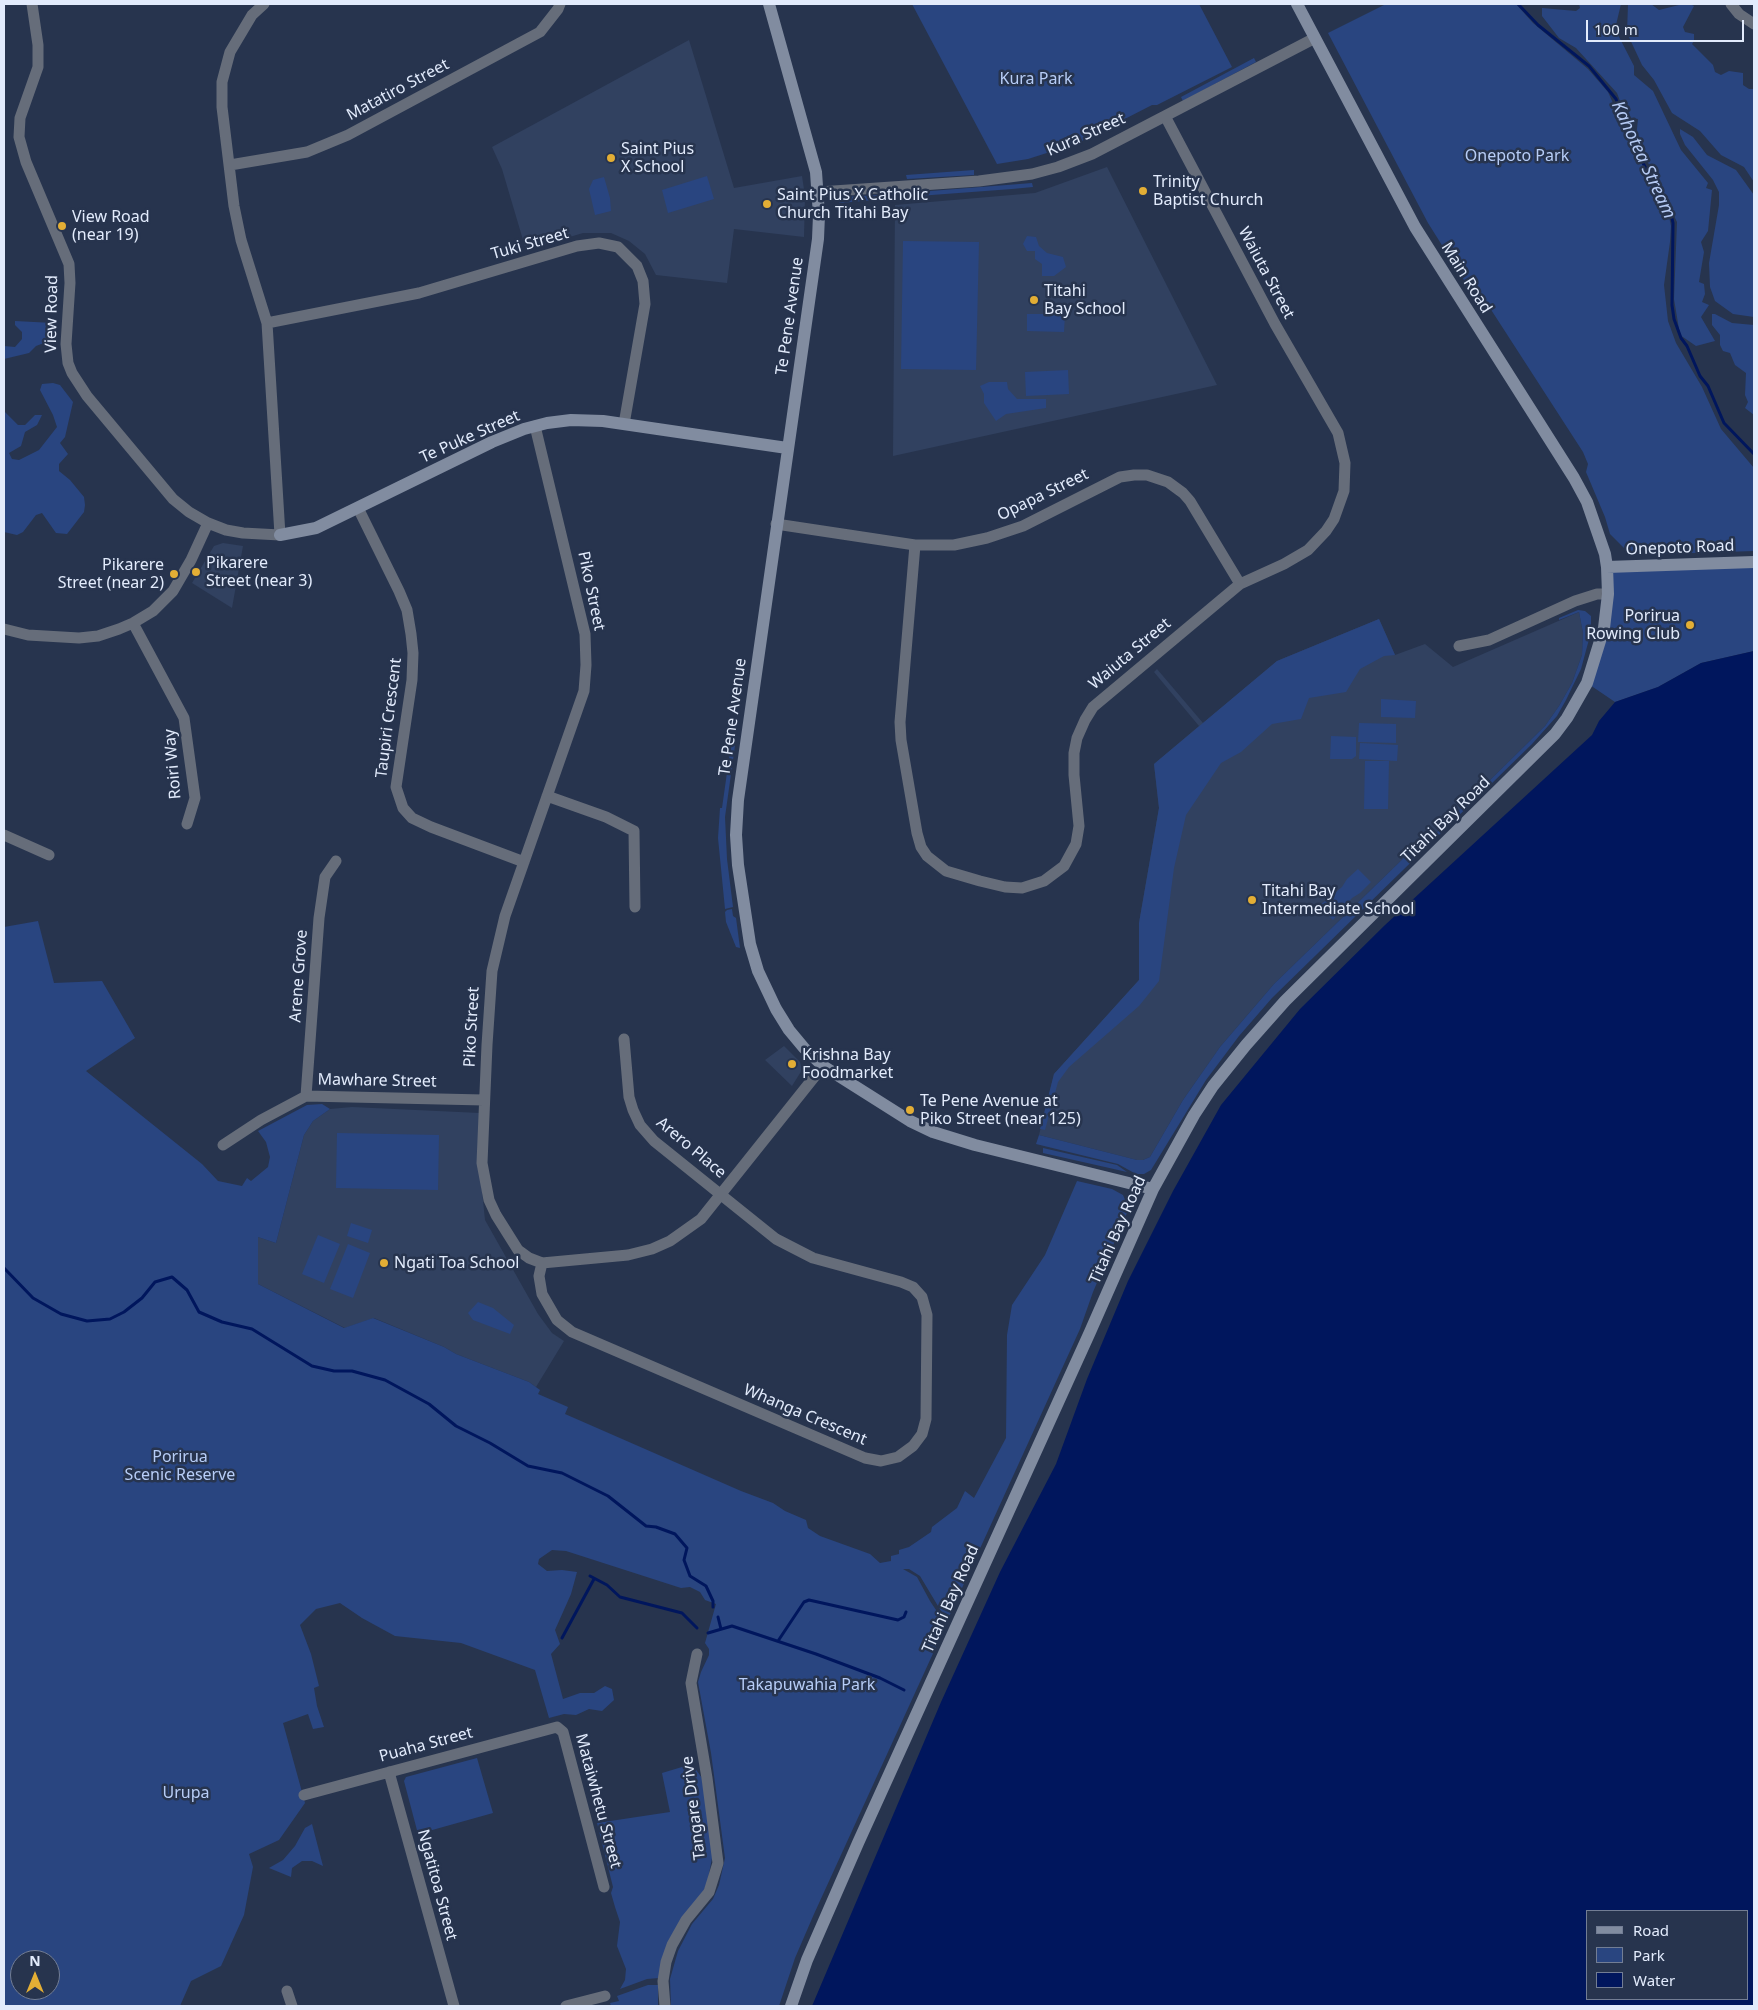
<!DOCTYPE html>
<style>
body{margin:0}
#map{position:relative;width:1758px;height:2010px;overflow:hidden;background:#27344e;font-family:"Noto Sans",sans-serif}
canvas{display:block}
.frame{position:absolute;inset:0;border:5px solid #e2ebfc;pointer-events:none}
.legend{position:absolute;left:1586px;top:1910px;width:162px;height:90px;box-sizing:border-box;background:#27344e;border:1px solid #727d94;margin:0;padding:6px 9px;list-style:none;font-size:15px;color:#e2ebfc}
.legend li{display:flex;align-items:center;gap:10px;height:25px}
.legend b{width:25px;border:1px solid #727d94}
.north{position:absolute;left:10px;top:1950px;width:50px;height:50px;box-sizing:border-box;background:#27344e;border:1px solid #727d94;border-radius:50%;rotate:0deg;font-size:14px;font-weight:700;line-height:20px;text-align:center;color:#e2ebfc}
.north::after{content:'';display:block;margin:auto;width:18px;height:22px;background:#e3ae35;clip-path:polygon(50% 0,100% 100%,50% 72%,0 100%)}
.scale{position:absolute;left:1586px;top:20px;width:158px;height:22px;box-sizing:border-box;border:2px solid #e2ebfc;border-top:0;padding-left:6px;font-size:15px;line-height:18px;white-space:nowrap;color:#e2ebfc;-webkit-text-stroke:4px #27344e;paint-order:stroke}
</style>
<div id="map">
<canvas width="1758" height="2010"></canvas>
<div class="frame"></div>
<ul class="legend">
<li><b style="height:6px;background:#818ca0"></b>Road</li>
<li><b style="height:14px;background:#294580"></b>Park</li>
<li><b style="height:14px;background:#00165d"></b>Water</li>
</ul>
<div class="north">N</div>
<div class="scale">100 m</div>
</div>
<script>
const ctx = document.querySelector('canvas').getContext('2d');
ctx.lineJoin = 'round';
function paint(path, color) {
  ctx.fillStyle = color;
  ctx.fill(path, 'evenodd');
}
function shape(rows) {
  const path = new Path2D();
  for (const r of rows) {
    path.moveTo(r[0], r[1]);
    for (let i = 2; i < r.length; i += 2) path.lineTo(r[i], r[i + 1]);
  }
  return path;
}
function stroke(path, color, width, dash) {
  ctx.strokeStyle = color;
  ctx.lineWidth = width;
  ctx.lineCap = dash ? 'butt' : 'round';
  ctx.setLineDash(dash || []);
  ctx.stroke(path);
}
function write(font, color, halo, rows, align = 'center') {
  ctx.font = font + ' "Noto Sans",sans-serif';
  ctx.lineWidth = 5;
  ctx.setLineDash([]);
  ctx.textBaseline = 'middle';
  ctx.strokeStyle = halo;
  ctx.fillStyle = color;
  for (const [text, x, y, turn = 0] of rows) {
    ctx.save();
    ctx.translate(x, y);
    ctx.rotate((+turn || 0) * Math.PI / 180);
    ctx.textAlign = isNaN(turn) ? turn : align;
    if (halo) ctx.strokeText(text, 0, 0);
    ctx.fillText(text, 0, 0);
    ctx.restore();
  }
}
const built = shape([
 [689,40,734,188,802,176,805,196,804,237,734,229,727,283,656,275,645,254,629,241,611,233,583,233,526,250,502,169,492,147],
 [1107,167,1217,385,893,456,895,205,1035,193],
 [223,543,243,546,232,608,192,583,214,546],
 [1579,612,1583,633,1582,655,1572,683,1559,706,1545,726,1416,853,1413,849,1274,984,1220,1047,1183,1100,1150,1157,1143,1160,1137,1160,1039,1135,1054,1074,1139,980,1139,923,1159,808,1154,764,1199,726,1154,672,1157,669,1203,723,1277,661,1379,619,1395,655,1425,644,1453,667],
 [784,1046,800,1062,802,1070,792,1086,765,1060],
 [352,1107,480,1113,480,1171,485,1220,538,1314,552,1333,564,1341,536,1387,529,1382,456,1354,444,1347,374,1318,345,1328,258,1284,258,1237,276,1243,304,1135,313,1121,330,1109]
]);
const green = shape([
 [912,4,1199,4,1232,67,1157,105,1152,105,1078,143,1028,159,997,164],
 [1386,4,1516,4,1533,23,1588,69,1608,92,1634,150,1655,184,1668,212,1671,226,1670,242,1664,285,1668,321,1676,343,1702,387,1721,429,1754,468,1754,551,1631,555,1610,534,1605,517,1586,472,1588,464,1583,452,1488,305,1474,296,1428,223,1328,33],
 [1579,4,1621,4,1615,29,1634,66,1634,75,1653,91,1681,150,1708,183,1706,188,1712,190,1708,231,1701,242,1704,252,1699,282,1704,284,1705,294,1702,302,1709,305,1701,317,1715,341,1696,346,1680,335,1674,299,1677,222,1636,138,1638,119,1626,117,1617,93,1576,48,1559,38,1542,16,1542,8,1576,11,1580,8],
 [1628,4,1651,4,1659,10,1683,4,1690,4,1694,6,1683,27,1685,32,1694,34,1694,41,1692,44,1713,65,1715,72,1721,75,1729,71,1743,73,1743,85,1749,89,1754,89,1754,182,1744,167,1721,155,1700,131,1672,113,1654,80,1642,65,1627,33],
 [1254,58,1256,62,1183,101,1181,97],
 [1680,129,1693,137,1707,155,1736,170,1754,195,1754,317,1733,314,1715,301,1710,287,1709,263,1719,205,1719,192,1713,180,1685,145,1680,134],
 [974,170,974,175,907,179,906,175],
 [707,176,714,199,668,213,662,190],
 [604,177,610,198,611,211,595,215,589,189,593,180],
 [1032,183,1033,187,1012,189,905,197,905,193],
 [897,194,897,198,840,203,837,200,845,197],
 [1027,236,1036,237,1039,246,1047,253,1063,257,1066,267,1054,276,1042,276,1042,264,1035,259,1035,251,1027,251,1023,244],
 [903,241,979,242,976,370,901,369],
 [1027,314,1065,314,1064,332,1027,331],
 [1712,314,1715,314,1732,323,1754,325,1754,415,1745,408,1748,402,1745,395,1746,373,1735,365,1730,353,1723,351,1720,345,1720,335,1712,325],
 [15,321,53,323,55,326,52,340,36,346,29,353,4,359,4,346,15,347,22,339,22,332,15,325],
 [1068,370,1069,394,1026,396,1025,372],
 [989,382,1007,382,1008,389,1017,399,1046,399,1046,408,1006,414,996,421,984,403,984,394,980,386],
 [53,383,60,385,73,402,65,437,60,443,68,454,59,464,59,471,70,480,84,497,85,505,84,512,67,534,56,533,42,513,36,515,23,532,17,535,4,532,4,411,18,425,25,425,35,415,42,415,37,425,25,432,21,446,9,453,12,459,19,460,39,450,57,427,53,415,40,390,42,384],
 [1754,562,1754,651,1701,663,1658,687,1615,702,1587,683,1598,651,1607,567],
 [1578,610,1585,611,1591,616,1591,632,1581,669,1566,700,1557,716,1532,744,1272,998,1239,1036,1206,1080,1151,1170,1144,1174,1136,1174,1118,1164,1036,1144,1039,1135,1137,1160,1143,1160,1150,1157,1183,1100,1220,1047,1274,984,1413,849,1416,853,1545,726,1559,706,1572,683,1582,655,1583,633,1579,612,1559,620,1559,618],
 [1379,619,1395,655,1384,656,1360,669,1346,692,1309,698,1301,719,1272,724,1241,752,1221,763,1186,815,1174,868,1159,981,1139,1006,1069,1067,1058,1082,1045,1130,1040,1129,1054,1074,1139,980,1139,923,1159,808,1154,764,1277,661],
 [1381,699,1416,701,1415,718,1381,717],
 [734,723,738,724,725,817,727,859,733,907,725,909,718,838,720,808,722,808],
 [1359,723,1396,724,1396,743,1358,742],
 [1331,736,1356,737,1356,756,1352,759,1330,759],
 [1360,743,1398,745,1397,761,1359,759],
 [1365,761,1389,761,1388,809,1364,809],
 [1358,869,1371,882,1360,893,1352,898,1333,920,1319,906,1342,887,1347,879],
 [732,909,733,916,736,918,740,948,736,947,726,922,725,912,727,910],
 [38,921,54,983,102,981,135,1038,86,1071,202,1164,218,1181,242,1186,247,1178,251,1181,268,1167,270,1157,266,1142,258,1131,307,1105,322,1104,330,1109,313,1121,304,1135,276,1243,258,1237,258,1284,344,1328,373,1318,444,1347,456,1354,529,1382,540,1390,538,1394,568,1407,565,1414,741,1491,773,1503,785,1511,806,1520,808,1528,820,1536,870,1554,880,1563,891,1561,891,1556,899,1554,899,1550,909,1547,931,1532,932,1527,957,1508,965,1491,974,1498,1006,1438,1007,1335,1012,1305,1045,1255,1077,1181,1112,1189,1123,1195,1128,1207,1127,1213,1093,1292,1080,1329,947,1621,920,1576,909,1569,903,1569,917,1577,930,1601,946,1625,814,1914,795,1958,779,2006,671,2006,670,1979,678,1951,692,1924,713,1899,719,1885,725,1858,711,1753,698,1682,701,1672,709,1655,709,1649,705,1643,716,1604,705,1600,700,1592,690,1587,681,1588,566,1551,552,1550,539,1559,538,1564,547,1571,562,1570,577,1572,571,1594,555,1630,560,1644,551,1654,563,1699,580,1693,594,1693,605,1686,612,1689,614,1700,602,1711,589,1709,576,1715,564,1714,549,1718,535,1670,461,1643,395,1636,362,1618,340,1603,316,1609,300,1625,311,1654,319,1686,314,1688,317,1706,324,1727,313,1729,308,1714,283,1723,305,1803,279,1840,249,1854,253,1867,244,1915,221,1966,191,1981,180,2006,4,2006,4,927],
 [20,1960,50,1960,50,1990,20,1990],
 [337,1133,439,1135,438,1190,336,1188],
 [1043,1148,1117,1165,1127,1172,1043,1153],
 [351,1223,372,1230,368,1243,347,1236],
 [318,1235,340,1244,324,1283,302,1274],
 [348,1244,370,1253,353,1298,330,1289],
 [478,1302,493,1308,514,1325,510,1334,473,1320,468,1313],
 [477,1758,493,1813,418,1834,404,1781,406,1777],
 [692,1764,702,1778,713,1853,707,1884,659,1978,647,1979,620,1989,625,1980,626,1969,617,1946,620,1922,615,1907,611,1893,613,1887,597,1823,670,1812,662,1773],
 [312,1824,323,1866,312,1861,302,1861,292,1868,291,1877,269,1868,283,1860,295,1846,305,1828],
 [648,1985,658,1985,658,2006,611,2006,610,2003,619,2001,617,1996]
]);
const water = shape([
 [1754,651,1754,2006,812,2006,941,1702,1000,1572,1056,1464,1087,1379,1128,1281,1173,1191,1221,1105,1300,1009,1385,925,1592,735,1599,721,1615,702,1658,687,1701,663],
 [1587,1911,1747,1911,1747,1999,1587,1999]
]);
const stream = shape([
 [1518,4,1538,25,1589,66,1616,99,1636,151,1670,210,1673,223,1672,305,1674,319,1681,338,1687,346,1700,376,1708,386,1724,423,1754,454],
 [4,1268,33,1298,61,1314,87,1321,110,1319,124,1312,142,1298,155,1282,172,1277,187,1290,199,1312,222,1322,252,1329,312,1366,334,1371,352,1371,385,1380,429,1404,456,1426,490,1443,528,1466,562,1473,608,1496,646,1526,656,1527,675,1534,687,1548,684,1560,690,1576,706,1586,713,1601,713,1607],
 [590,1576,607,1585,620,1597,682,1613,697,1628],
 [718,1617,721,1629],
 [708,1633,732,1626,816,1654,880,1678,904,1690],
 [562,1638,594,1579],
 [778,1641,804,1602,809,1600,898,1620,904,1617,906,1612]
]);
const street = shape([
 [32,4,38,45,38,67,20,118,19,137,26,162,69,264,70,283,66,344,68,363,72,373,87,396,173,499,189,512,208,523,226,530,243,533,280,535,267,323,241,240,234,206,222,107,222,82,230,52,252,15,264,4],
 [1731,4,1739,14,1754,24],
 [230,165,307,152,348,135,540,32,558,9,560,4],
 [819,192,979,181,1032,174,1058,167,1092,154,1315,38],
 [267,323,419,293,577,246,599,243,618,247,637,266,643,281,645,304,624,424],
 [535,426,585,634,586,665,584,691,505,916,492,971,487,1045,482,1163,489,1200,496,1215,518,1250,529,1258,542,1263,628,1255,652,1249,670,1241,701,1219,823,1066],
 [358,508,399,591,407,610,411,634,413,653,412,680,396,787,403,808,412,818,431,827,524,862],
 [776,524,915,545,954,545,987,538,1023,526,1120,477,1134,475,1147,475,1168,482,1183,493,1190,501,1240,584],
 [915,545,900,722,901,740,917,833,921,847,927,856,946,871,980,881,1005,887,1022,888,1044,881,1064,866,1076,844,1079,826,1074,775,1074,753,1077,738,1085,720,1093,707,1240,584,1284,564,1308,550,1326,531,1334,519,1344,491,1345,463,1338,433,1275,324,1165,116],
 [133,623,184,718,195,798,187,824],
 [4,629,28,635,79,638,98,636,119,629,133,623,153,611,173,591,191,560,208,523],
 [1459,646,1489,640,1575,601,1597,594,1608,594],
 [547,796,606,817,634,831,635,907],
 [4,835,49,855],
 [306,1096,319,918,325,877,336,861],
 [223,1145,261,1120,306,1096,484,1100],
 [542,1263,539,1276,542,1294,557,1320,572,1332,865,1458,881,1461,898,1457,913,1446,922,1434,926,1419,927,1315,922,1297,913,1287,901,1282,813,1258,776,1239,654,1141,640,1125,633,1110,629,1097,624,1039],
 [389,1772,454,2006],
 [304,1795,557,1727,563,1732,604,1887],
 [287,1991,292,2006],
 [566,2006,605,1996],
 [665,2006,663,1981,666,1962,672,1945,686,1920,709,1892,718,1863,707,1778,691,1683,697,1654]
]);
const secondary = shape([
 [769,4,816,172,819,215,818,239,738,800,736,835,738,865,750,944,758,971,776,1009,789,1030,804,1048,823,1066,910,1121,933,1132,975,1145,1153,1189],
 [280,535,316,528,492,442,524,429,547,423,571,420,603,421,787,448],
 [1607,567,1754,562],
 [791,2006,807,1960,858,1843,1090,1332,1153,1189,1194,1115,1213,1086,1246,1045,1285,1001,1555,734,1567,718,1587,683,1604,628,1608,594,1607,567,1605,554,1587,502,1574,478,1415,227,1297,4]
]);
const markers = [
 [611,158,5,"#e3ae35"],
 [1143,191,5,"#e3ae35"],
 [767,204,5,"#e3ae35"],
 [62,226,5,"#e3ae35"],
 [1034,300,5,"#e3ae35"],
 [196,572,5,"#e3ae35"],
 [174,574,5,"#e3ae35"],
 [1690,625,5,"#e3ae35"],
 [1252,900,5,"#e3ae35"],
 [792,1064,5,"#e3ae35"],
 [910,1110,5,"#e3ae35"],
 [384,1263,5,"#e3ae35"]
];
const parkNames = [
 ["Kura Park",1036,79],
 ["Onepoto Park",1517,156],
 ["Porirua",180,1457],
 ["Scenic Reserve",180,1475],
 ["Takapuwahia Park",807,1685],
 ["Urupa",186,1793]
];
const streetNames = [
 ["Matatiro Street",398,90,-28],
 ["Kura Street",1086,135,-24],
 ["Tuki Street",530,244,-16],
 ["Waiuta Street",1266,273,62],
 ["Main Road",1466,278,58],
 ["View Road",52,314,-89],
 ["Te Pene Avenue",790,316,-82],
 ["Te Puke Street",470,437,-24],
 ["Opapa Street",1043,495,-26],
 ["Onepoto Road",1680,548,-2],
 ["Piko Street",591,591,78],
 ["Waiuta Street",1130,654,-40],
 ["Te Pene Avenue",733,717,-82],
 ["Taupiri Crescent",389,718,-83],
 ["Roiri Way",173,764,-95],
 ["Titahi Bay Road",1446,820,-44],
 ["Arene Grove",299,976,-86],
 ["Piko Street",472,1027,-87],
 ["Mawhare Street",377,1081,1],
 ["Arero Place",691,1148,40],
 ["Titahi Bay Road",1118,1230,-66],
 ["Whanga Crescent",805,1415,23],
 ["Titahi Bay Road",951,1599,-66],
 ["Puaha Street",426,1745,-15],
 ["Mataiwhetu Street",598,1801,75],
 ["Tangare Drive",694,1808,-97],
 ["Ngatitoa Street",437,1885,75]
];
const poiNames = [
 ["Saint Pius",621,149],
 ["X School",621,167],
 ["Trinity",1153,182],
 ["Baptist Church",1153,200],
 ["Saint Pius X Catholic",777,195],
 ["Church Titahi Bay",777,213],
 ["View Road",72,217],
 ["(near 19)",72,235],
 ["Titahi",1044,291],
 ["Bay School",1044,309],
 ["Pikarere",206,563],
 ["Street (near 3)",206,581],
 ["Pikarere",164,565,"right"],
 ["Street (near 2)",164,583,"right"],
 ["Porirua",1680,616,"right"],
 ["Rowing Club",1680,634,"right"],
 ["Titahi Bay",1262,891],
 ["Intermediate School",1262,909],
 ["Krishna Bay",802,1055],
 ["Foodmarket",802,1073],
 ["Te Pene Avenue at",920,1101],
 ["Piko Street (near 125)",920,1119],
 ["Ngati Toa School",394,1263]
];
const waterNames = [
 ["Kahotea Stream",1643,160,65]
];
paint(built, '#314160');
paint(green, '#294580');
paint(water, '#00165d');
stroke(stream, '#00165d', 3);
stroke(street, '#666d7a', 11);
stroke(secondary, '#818ca0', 12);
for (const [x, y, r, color] of markers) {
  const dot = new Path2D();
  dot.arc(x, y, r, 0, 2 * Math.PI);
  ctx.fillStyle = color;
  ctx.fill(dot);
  stroke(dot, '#27344e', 2);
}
write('16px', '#b7cdf7', '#27344e', parkNames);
write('16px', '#e2ebfc', '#27344e', streetNames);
write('16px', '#e2ebfc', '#27344e', poiNames, 'left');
write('italic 18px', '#b5caf4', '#27344e', waterNames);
</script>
